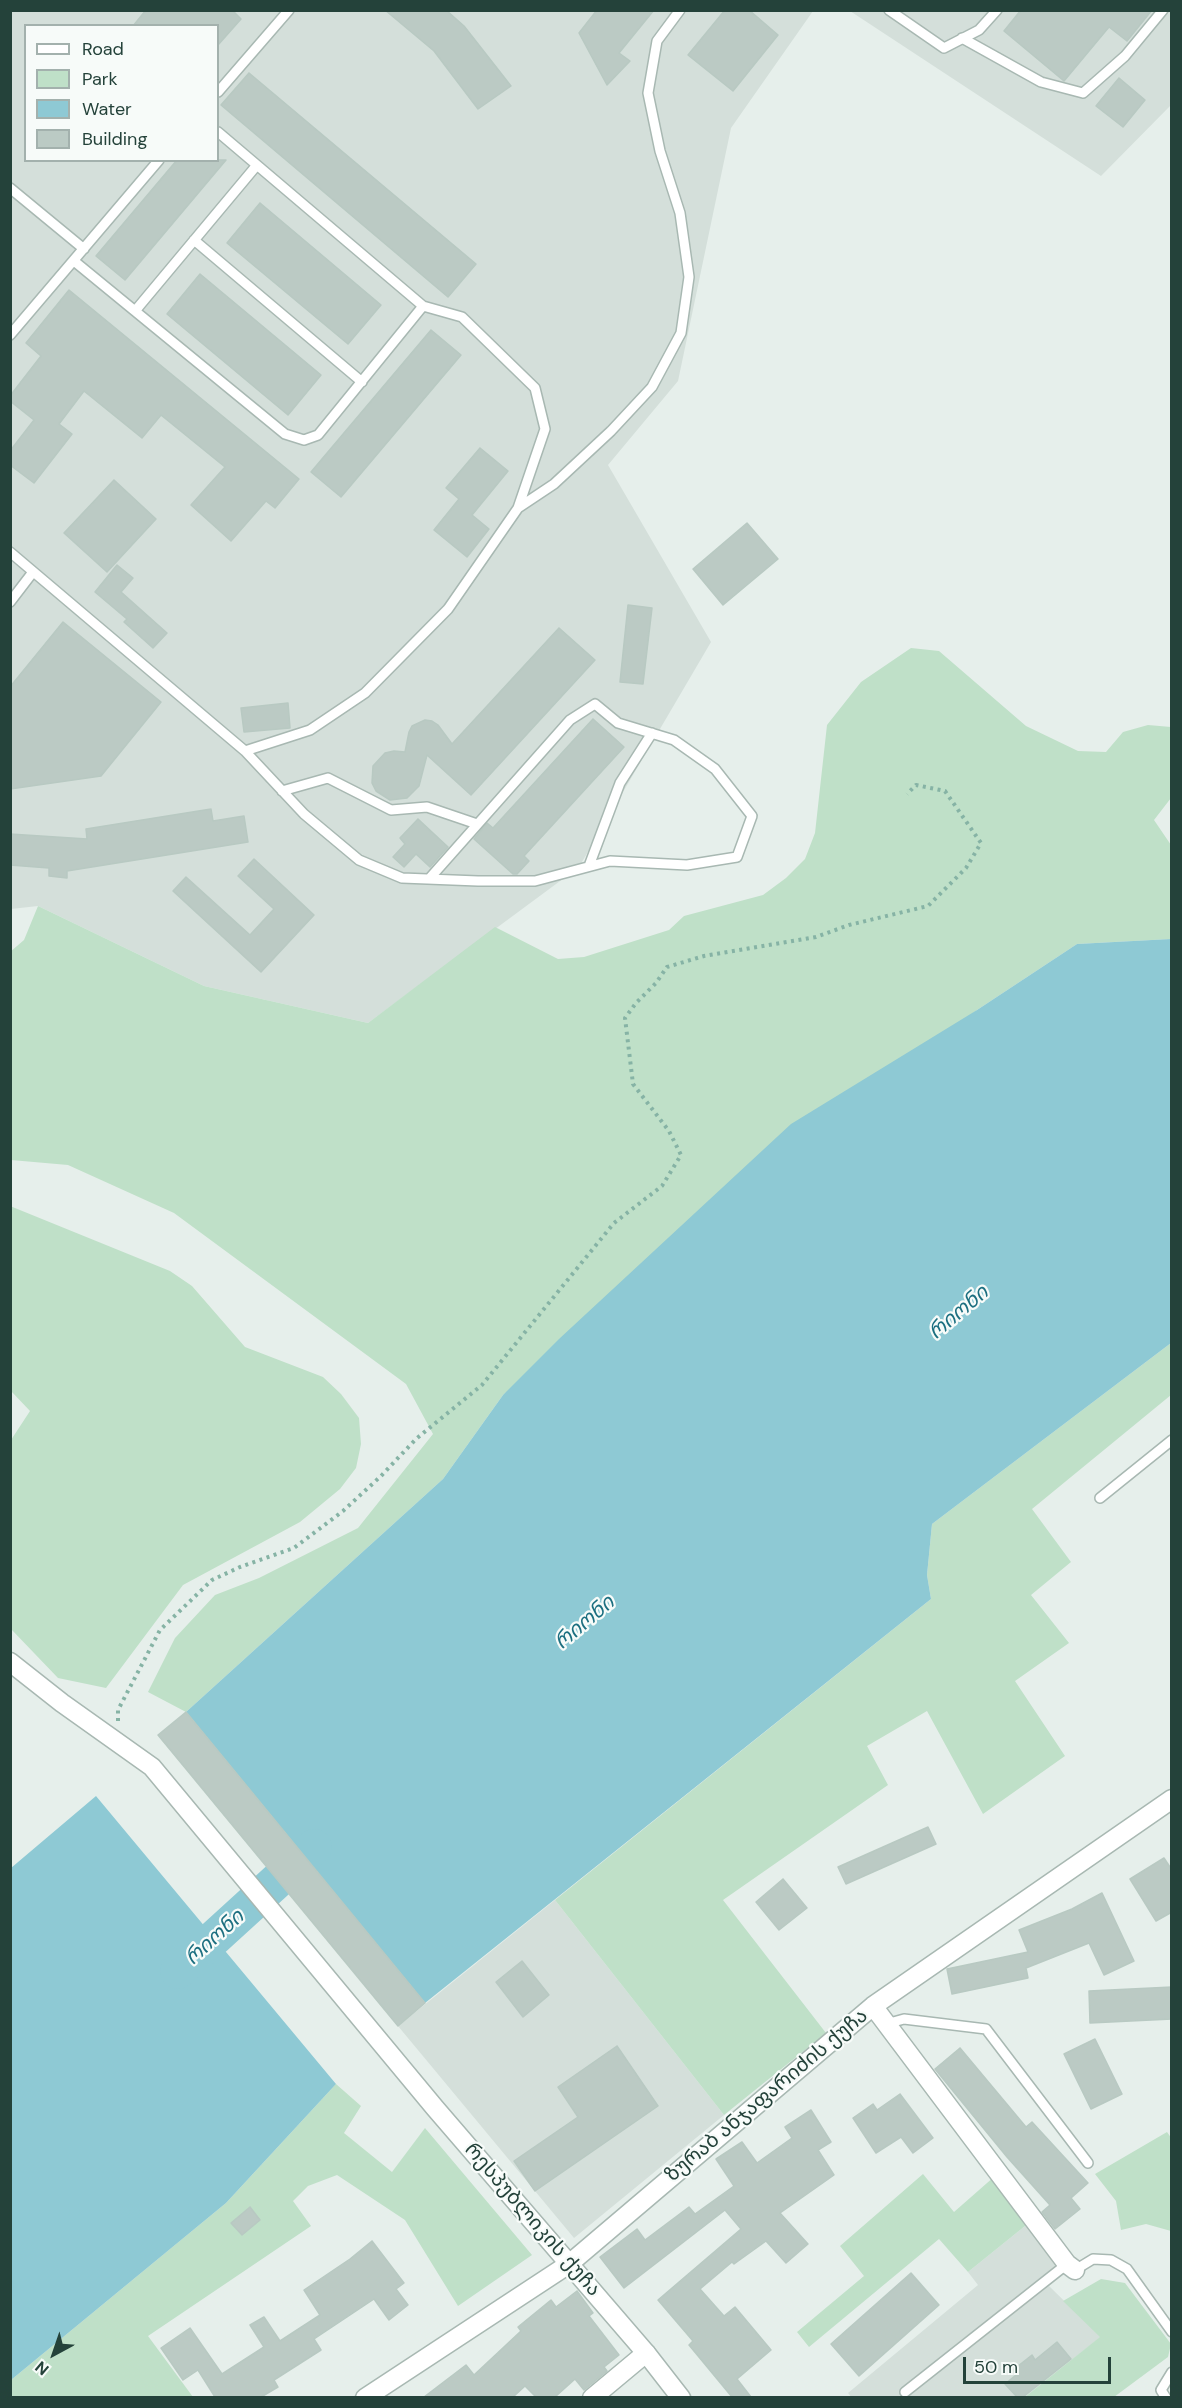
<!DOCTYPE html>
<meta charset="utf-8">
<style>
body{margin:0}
#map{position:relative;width:1182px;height:2408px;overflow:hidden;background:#e6efeb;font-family:"DM Sans",sans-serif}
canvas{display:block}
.frame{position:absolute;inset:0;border:12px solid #24423a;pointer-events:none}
.legend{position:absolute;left:24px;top:24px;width:195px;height:138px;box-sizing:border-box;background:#f7fbf9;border:2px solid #a3b1ad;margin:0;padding:8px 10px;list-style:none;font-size:18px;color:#24423a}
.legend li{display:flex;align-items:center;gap:12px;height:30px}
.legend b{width:30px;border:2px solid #a3b1ad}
.north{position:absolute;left:24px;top:2324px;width:60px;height:60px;-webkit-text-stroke:4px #f7fbf9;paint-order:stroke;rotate:220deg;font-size:16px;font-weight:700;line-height:24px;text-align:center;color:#24423a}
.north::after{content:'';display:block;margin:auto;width:21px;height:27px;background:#24423a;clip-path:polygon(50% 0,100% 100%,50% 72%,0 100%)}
.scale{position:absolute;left:963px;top:2357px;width:148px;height:27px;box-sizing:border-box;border:3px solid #24423a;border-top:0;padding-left:8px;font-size:18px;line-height:21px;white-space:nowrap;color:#24423a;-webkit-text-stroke:4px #f7fbf9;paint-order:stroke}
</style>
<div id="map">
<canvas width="1182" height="2408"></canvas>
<div class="frame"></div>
<ul class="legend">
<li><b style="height:8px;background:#fff"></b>Road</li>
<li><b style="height:16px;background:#bfe0c8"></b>Park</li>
<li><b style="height:16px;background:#8ec9d4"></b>Water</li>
<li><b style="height:16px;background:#bbcac4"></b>Building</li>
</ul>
<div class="north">N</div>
<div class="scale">50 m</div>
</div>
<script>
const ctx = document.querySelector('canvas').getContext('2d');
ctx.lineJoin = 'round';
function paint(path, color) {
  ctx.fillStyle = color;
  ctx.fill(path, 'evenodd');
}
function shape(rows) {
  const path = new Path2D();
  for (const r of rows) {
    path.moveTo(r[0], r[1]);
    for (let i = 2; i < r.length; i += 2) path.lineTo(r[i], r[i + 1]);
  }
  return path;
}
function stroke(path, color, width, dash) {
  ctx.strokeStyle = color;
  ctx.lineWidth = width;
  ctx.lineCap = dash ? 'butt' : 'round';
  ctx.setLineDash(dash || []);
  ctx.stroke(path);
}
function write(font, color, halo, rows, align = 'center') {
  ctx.font = font + ' "DM Sans","Noto Sans Georgian",sans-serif';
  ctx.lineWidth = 4.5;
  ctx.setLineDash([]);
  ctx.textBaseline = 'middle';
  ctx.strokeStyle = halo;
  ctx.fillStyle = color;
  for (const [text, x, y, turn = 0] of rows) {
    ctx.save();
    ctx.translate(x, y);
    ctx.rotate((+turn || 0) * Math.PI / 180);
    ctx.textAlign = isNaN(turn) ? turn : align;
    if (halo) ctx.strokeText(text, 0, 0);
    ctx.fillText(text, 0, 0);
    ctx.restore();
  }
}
const built = shape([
 [10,11,813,11,731,128,678,381,608,465,711,642,579,867,368,1023,204,986,38,906,11,909],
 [26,26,218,26,218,160,26,160],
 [850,11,1171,11,1171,105,1101,176],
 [555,1900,724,2115,574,2238,398,2026],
 [1030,2222,1067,2272,1049,2286,1101,2337,1025,2397,852,2398,848,2393,978,2285,968,2272]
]);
const green = shape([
 [911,648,939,651,1026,726,1078,751,1106,752,1123,732,1148,725,1171,727,1171,798,1154,820,1171,845,1171,939,1077,944,977,1010,503,1395,443,1479,186,1712,148,1692,175,1638,215,1595,259,1578,358,1528,433,1434,406,1384,174,1213,68,1165,11,1160,10,952,24,940,38,906,204,986,368,1023,495,927,558,959,584,957,669,930,684,916,763,895,786,878,805,859,815,833,827,725,861,682],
 [10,1206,170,1271,192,1286,245,1347,323,1377,341,1394,359,1418,361,1444,356,1468,340,1489,300,1522,183,1585,106,1688,58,1678,11,1629,11,1440,30,1411,11,1391],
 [1171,1343,1171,1395,1032,1509,1071,1562,1031,1595,1069,1643,1015,1681,1065,1756,983,1814,927,1711,867,1746,888,1785,723,1900,826,2033,724,2115,555,1900,931,1599,927,1575,932,1524],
 [336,2084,361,2106,344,2133,392,2172,425,2128,532,2255,458,2306,405,2220,337,2175,308,2186,293,2201,311,2226,148,2336,193,2397,11,2398,11,2380,226,2203],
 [1167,2132,1172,2139,1171,2231,1146,2224,1121,2230,1116,2201,1095,2174],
 [923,2174,954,2212,995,2176,1030,2222,968,2272,939,2239,809,2347,797,2332,864,2276,840,2246],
 [1101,2279,1125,2283,1171,2344,1168,2357,1114,2397,1025,2397,1100,2337,1063,2301]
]);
const water = shape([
 [1171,939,1171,1343,932,1524,927,1575,931,1599,425,2003,186,1712,443,1479,503,1395,559,1339,791,1124,977,1010,1077,944],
 [96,1796,336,2084,226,2203,11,2380,11,1868]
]);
const river = shape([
 [178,1971,314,1847]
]);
const building = shape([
 [146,10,232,10,241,19,218,45,218,26,133,26,146,10],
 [385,10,446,10,464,26,511,86,478,109,434,51,385,10],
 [597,10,654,10,619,53,630,61,607,85,579,33,597,10],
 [725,10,749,10,778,35,733,91,688,55,725,10],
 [1021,10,1152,10,1127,41,1109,27,1064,81,1004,31,1021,10],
 [249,73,476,264,448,297,221,105,249,73],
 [1119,78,1145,100,1123,127,1096,106,1119,78],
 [177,160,226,160,125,280,96,256,177,160],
 [260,203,381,305,348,344,227,243,260,203],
 [200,274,321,375,288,415,167,314,200,274],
 [69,290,299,479,275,508,266,501,231,541,191,505,225,467,161,415,142,438,84,391,59,424,72,434,34,483,10,465,10,451,34,420,10,401,10,396,41,356,26,343,69,290],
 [431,330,461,355,341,497,311,472,431,330],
 [480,448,508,471,472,515,489,529,467,557,434,530,459,499,446,488,480,448],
 [114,480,156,519,107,572,64,533,114,480],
 [747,523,778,559,723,605,693,569,747,523],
 [117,565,133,578,121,592,167,633,153,648,124,622,127,619,95,592,117,565],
 [628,605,652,608,643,684,620,682,628,605],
 [63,622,161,702,101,776,10,789,10,687,63,622],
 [559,628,595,660,471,795,427,755,419,786,407,798,390,800,376,791,372,783,373,766,385,753,394,751,405,752,409,732,412,726,425,720,432,721,438,725,452,744,559,628],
 [288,703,290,728,244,732,241,708,288,703],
 [593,719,624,747,524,856,529,861,517,874,513,874,474,839,487,823,493,828,593,719],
 [211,809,213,821,244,816,248,842,67,871,67,878,49,876,49,868,10,865,10,834,87,839,86,829,211,809],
 [418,819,448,847,430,867,416,854,404,867,393,857,405,844,400,838,418,819],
 [254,859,314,915,261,972,173,891,186,877,250,935,274,909,238,876,254,859],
 [186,1712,425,2003,398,2026,158,1735,186,1712],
 [928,1827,936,1844,846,1884,838,1867,928,1827],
 [1164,1858,1172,1870,1172,1912,1156,1921,1130,1879,1164,1858],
 [783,1879,807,1908,779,1930,756,1902,783,1879],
 [1102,1893,1134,1961,1104,1975,1089,1943,1026,1968,1028,1978,952,1994,947,1969,1028,1952,1019,1930,1072,1909,1102,1893],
 [522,1961,549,1995,523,2017,496,1982,522,1961],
 [1172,1987,1172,2019,1090,2023,1089,1991,1172,1987],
 [1095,2039,1122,2094,1091,2109,1064,2054,1095,2039],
 [617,2046,658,2106,535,2191,514,2161,578,2117,558,2087,617,2046],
 [960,2048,1026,2127,1032,2122,1088,2183,1071,2198,1080,2209,1055,2229,1042,2212,1050,2205,1007,2157,935,2069,960,2048],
 [900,2094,933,2138,913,2153,901,2137,876,2153,853,2118,873,2104,877,2110,900,2094],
 [811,2110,831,2142,818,2150,834,2175,780,2213,808,2244,786,2263,766,2241,734,2264,732,2262,700,2289,724,2316,735,2307,771,2350,737,2379,751,2397,732,2397,689,2345,693,2341,658,2300,741,2229,725,2210,624,2288,600,2257,637,2229,645,2240,689,2207,695,2214,734,2186,716,2159,742,2142,757,2163,792,2138,785,2127,811,2110],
 [250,2207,260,2220,242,2235,231,2223,250,2207],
 [372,2241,404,2283,396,2289,408,2305,389,2320,374,2299,314,2339,321,2350,274,2380,278,2387,261,2397,215,2397,198,2370,183,2380,161,2348,190,2328,222,2374,264,2347,250,2325,264,2317,280,2341,320,2315,304,2290,350,2259,372,2241],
 [911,2273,939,2305,859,2376,831,2344,911,2273],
 [577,2291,593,2313,589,2316,619,2355,604,2367,607,2371,584,2390,575,2379,555,2397,536,2397,525,2386,513,2397,424,2397,466,2365,474,2375,521,2331,518,2327,551,2300,556,2307,577,2291],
 [1057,2342,1071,2359,1023,2397,1017,2397,1005,2384,1016,2375,1013,2370,1032,2355,1035,2360,1057,2342]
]);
const path = shape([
 [10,1097,12,1097],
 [118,1721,118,1710,160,1630,212,1580,240,1567,294,1548,343,1511,381,1476,416,1439,482,1385,614,1223,662,1186,681,1155,669,1131,633,1084,625,1018,636,1003,656,983,667,967,704,956,816,937,849,925,928,906,966,868,981,843,945,791,916,785,907,794]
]);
const service = shape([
 [889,10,944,48,979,30,997,10],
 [962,38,1041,82,1083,93,1125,56,1163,10],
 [218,92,289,10],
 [10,188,84,249],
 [194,240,362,382],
 [74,261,285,434,304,440,318,435,423,306,218,132],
 [135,311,257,165],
 [10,335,159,160],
 [518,508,554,484,611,431,652,387,681,333,689,277,680,213,660,151,648,93,657,41,680,10],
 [10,552,245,751,304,814,359,860,402,878,478,881,535,881,610,861,687,865,737,857,752,816,715,769,674,740,618,723,595,704,570,720,429,879],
 [10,602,33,572],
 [245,751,310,730,365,693,448,609,518,508,545,429,535,388,462,317,423,306],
 [282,791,328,778,391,810,427,807,477,824],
 [589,866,620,783,652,733],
 [1100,1498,1172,1440],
 [886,2024,904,2019,986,2029,1088,2163],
 [1075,2270,1093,2259,1111,2260,1127,2269,1172,2332],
 [905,2392,1067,2264],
 [1166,2398,1161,2390,1172,2372]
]);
const minor = shape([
 [873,2006,1067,2264,1075,2270],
 [365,2398,569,2264,873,2006,1172,1799],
 [592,2398,646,2353]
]);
const tertiary = shape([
 [10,1662,62,1703,152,1767,435,2108,646,2353,681,2398]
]);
const streetNames = [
 ["ზურაბ ანჯაფარიძის ქუჩა",767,2096,-40],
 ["რესპუბლიკის ქუჩა",532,2220,49]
];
const waterNames = [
 ["რიონი",959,1313,-40],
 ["რიონი",585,1623,-40],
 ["რიონი",215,1938,-42]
];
paint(built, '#d4dfda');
paint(green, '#bfe0c8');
paint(water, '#8ec9d4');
stroke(river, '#8ec9d4', 36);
paint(building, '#bbcac4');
stroke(building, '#b8c9c2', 1.5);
stroke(service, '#a8b8b2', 12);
stroke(minor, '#a8b8b2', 21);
stroke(tertiary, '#a8b8b2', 21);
stroke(path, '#86b3a5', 4, [3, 4.5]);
stroke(service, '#fff', 9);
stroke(minor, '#fff', 18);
stroke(tertiary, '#fff', 18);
write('20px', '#24423a', '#f7fbf9', streetNames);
write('italic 21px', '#1c6f80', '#f7fbf9', waterNames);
</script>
